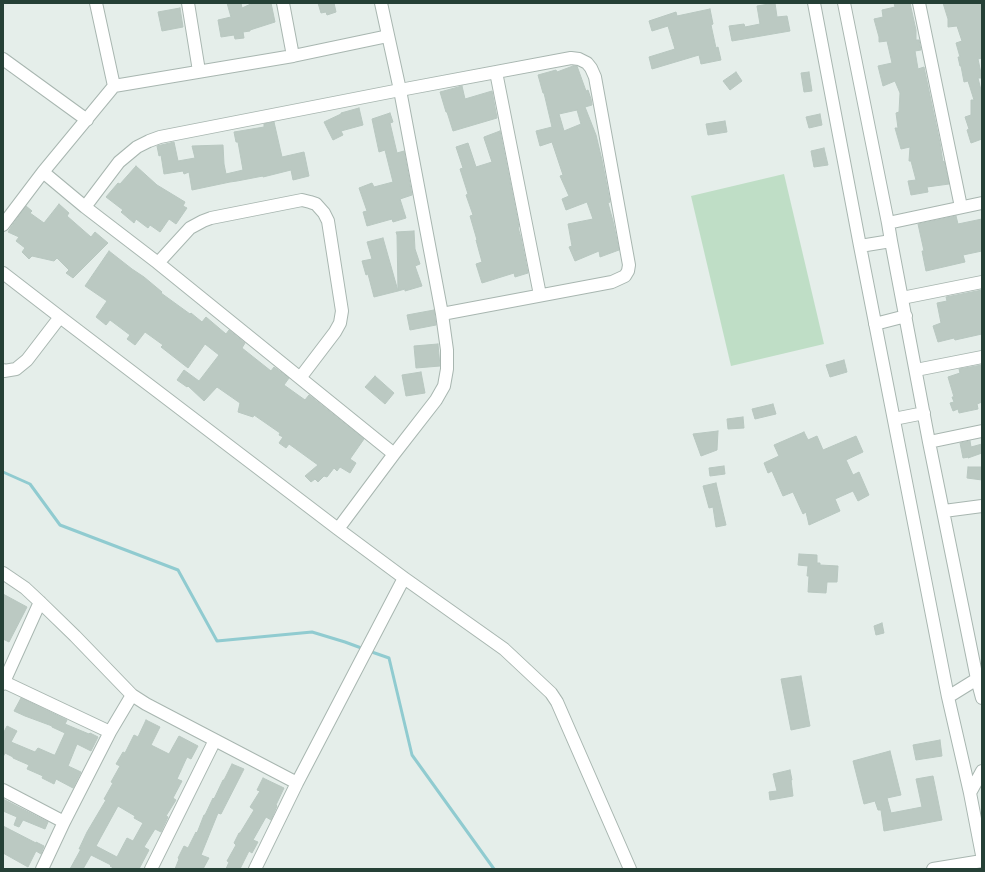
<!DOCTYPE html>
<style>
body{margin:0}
#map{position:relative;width:985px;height:872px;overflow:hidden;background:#e5eeea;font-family:"Work Sans",sans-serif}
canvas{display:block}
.frame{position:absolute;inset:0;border:4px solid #254036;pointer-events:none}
</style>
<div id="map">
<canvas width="985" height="872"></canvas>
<div class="frame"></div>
</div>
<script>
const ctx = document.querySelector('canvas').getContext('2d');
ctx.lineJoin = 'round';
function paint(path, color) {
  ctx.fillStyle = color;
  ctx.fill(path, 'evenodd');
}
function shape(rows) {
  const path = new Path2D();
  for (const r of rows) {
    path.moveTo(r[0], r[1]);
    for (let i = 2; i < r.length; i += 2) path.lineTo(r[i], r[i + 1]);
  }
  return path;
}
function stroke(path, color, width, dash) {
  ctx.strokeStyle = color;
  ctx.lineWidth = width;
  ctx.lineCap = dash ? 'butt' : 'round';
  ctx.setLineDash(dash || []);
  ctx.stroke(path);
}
const green = shape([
 [784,174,824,344,731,366,691,196]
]);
const stream = shape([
 [3,472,30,484,60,525,178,570,217,641,312,632,345,642,364,649],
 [369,651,389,658,412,755,494,869]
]);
const building = shape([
 [227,3,241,3,242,8,253,3,271,3,275,22,250,30,250,31,243,32,244,38,235,39,234,35,221,37,218,20,231,17,227,3],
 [318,3,334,3,336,12,327,15,326,12,321,13,318,3],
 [775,3,777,17,787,16,790,31,732,41,729,26,744,24,745,27,760,24,757,6,775,3],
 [894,3,910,3,916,30,916,40,919,40,921,50,915,51,918,69,924,67,940,143,943,162,944,161,949,184,927,187,928,192,911,195,908,181,916,180,911,161,909,161,910,147,901,149,895,128,898,128,896,113,899,112,900,93,895,81,883,86,878,66,892,63,887,41,879,42,879,37,874,19,883,17,882,10,895,7,894,3],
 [943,3,982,3,982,58,978,59,982,78,978,78,981,90,982,99,982,139,971,143,967,130,969,129,965,117,971,115,971,100,974,100,968,81,964,82,961,66,960,66,958,57,960,57,956,43,962,41,957,26,948,27,948,19,943,3],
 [180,8,183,27,162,31,158,12,180,8],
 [710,9,713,24,711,25,716,48,718,47,721,60,701,64,699,55,652,69,649,57,675,49,668,26,652,31,649,21,676,12,677,16,710,9],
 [573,66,577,66,586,91,588,90,591,99,592,105,585,107,596,135,602,160,610,202,608,203,613,221,619,250,600,257,599,251,575,261,569,247,572,246,568,224,593,219,587,202,566,210,562,199,569,196,560,176,563,175,552,142,540,146,536,131,552,127,544,93,543,93,538,75,556,70,557,72,573,66],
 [577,110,581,124,564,131,559,114,577,110],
 [736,72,742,81,730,90,723,81,736,72],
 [809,72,812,91,804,92,801,73,809,72],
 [462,86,465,99,492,91,497,118,453,131,447,112,446,112,440,92,462,86],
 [359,108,363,125,341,131,343,135,333,140,324,122,341,114,341,113,359,108],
 [390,113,393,122,390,123,397,153,404,151,412,195,400,199,406,218,393,222,392,219,367,226,363,212,367,211,359,188,372,183,374,187,393,182,385,150,379,152,372,119,390,113],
 [820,114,822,125,809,128,806,117,820,114],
 [725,121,727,132,708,135,706,124,725,121],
 [274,122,282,157,304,152,309,176,293,180,291,170,263,177,263,176,237,181,230,182,192,190,189,172,184,174,183,171,164,174,161,155,159,156,157,146,174,142,178,161,195,158,192,146,223,145,224,164,226,174,243,170,238,142,236,142,234,132,264,127,264,124,274,122],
 [500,131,519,227,518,227,521,238,528,273,515,277,514,273,482,283,476,264,482,262,476,240,477,240,470,216,473,215,466,195,468,194,460,169,463,168,456,147,468,143,476,167,492,162,484,138,484,137,500,131],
 [824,148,828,165,814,167,811,151,824,148],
 [136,166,157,185,185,202,183,206,187,208,176,224,169,219,160,232,150,225,148,228,136,219,134,223,121,212,123,210,106,197,118,183,120,184,136,166],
 [59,204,69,213,67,216,91,237,95,232,108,243,73,278,66,273,69,270,57,258,54,261,32,256,29,259,22,252,25,248,16,241,19,237,8,232,11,227,26,206,32,211,30,213,44,223,59,204],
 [956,216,958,224,982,219,982,251,963,255,965,262,926,271,922,251,924,251,918,224,956,216],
 [414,231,415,249,420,264,415,266,422,286,405,291,405,289,398,291,397,235,396,232,414,231],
 [383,238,398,291,374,297,368,274,366,275,362,261,372,259,367,242,383,238],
 [109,251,132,269,144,277,162,292,161,293,190,314,191,313,202,322,206,317,226,334,229,330,245,343,242,348,271,371,274,367,289,378,284,385,305,400,309,395,364,439,350,459,356,463,350,473,340,467,337,471,334,468,327,477,324,476,318,482,315,479,311,482,305,476,318,465,289,444,286,448,279,443,283,437,279,435,280,433,254,415,253,417,238,412,240,403,217,387,204,401,188,386,187,387,177,380,184,370,199,381,219,355,205,344,188,368,161,347,163,345,145,332,135,345,127,339,130,335,110,320,106,325,96,317,107,301,85,286,109,251],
 [982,290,982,334,955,340,954,338,938,342,933,326,941,323,937,303,947,301,946,297,982,290],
 [434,310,436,325,410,330,407,315,434,310],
 [438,344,440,366,416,368,414,346,438,344],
 [844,360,847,372,830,377,826,365,844,360],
 [982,365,982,402,977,404,978,409,959,413,958,409,953,411,950,403,954,402,952,397,954,397,948,377,960,373,959,369,982,365],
 [421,372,425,393,406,396,402,375,421,372],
 [375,376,394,393,385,404,365,387,375,376],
 [773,404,776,414,755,419,752,409,773,404],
 [743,417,744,428,728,429,727,419,743,417],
 [718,431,717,450,701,456,693,434,718,431],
 [804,432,808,440,817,436,823,450,856,436,863,452,846,460,853,475,859,472,869,495,858,501,853,491,835,499,840,511,809,525,806,512,803,514,793,492,783,496,772,471,768,473,764,463,779,456,774,445,804,432],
 [970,441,971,447,982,444,982,453,968,458,969,457,963,458,960,443,970,441],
 [724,466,725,474,710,476,709,468,724,466],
 [968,467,982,467,982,480,967,478,968,467],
 [716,483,726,525,716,527,713,507,709,508,703,486,716,483],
 [799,554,817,555,817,563,820,563,820,565,838,566,837,582,827,582,826,593,808,592,809,576,807,576,808,566,798,565,799,554],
 [3,594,27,607,9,642,3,639,3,594],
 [882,623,884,633,876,635,874,626,882,623],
 [801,676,810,726,791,730,781,679,801,676],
 [21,698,67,720,65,724,89,734,90,733,98,737,91,751,77,744,68,766,81,772,73,788,56,779,54,784,42,778,43,776,27,769,29,765,13,758,13,757,5,753,3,757,3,734,7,726,17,731,11,742,35,752,38,748,54,755,55,755,65,733,52,727,52,726,25,716,14,711,21,698],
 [146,720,160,727,151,745,169,754,179,736,198,746,191,759,187,757,177,779,182,781,173,798,176,800,166,816,168,817,161,832,155,829,144,847,149,850,139,869,115,869,110,866,111,865,91,855,83,869,70,869,81,849,79,849,87,832,106,800,104,799,113,783,111,782,120,766,116,764,123,752,125,753,134,735,138,737,146,720],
 [118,806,135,816,134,818,143,823,133,841,127,838,117,857,96,846,118,806],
 [940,740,942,756,916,760,913,745,940,740],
 [890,751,901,795,887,798,891,813,922,807,916,779,933,776,942,820,884,831,881,810,878,810,875,801,864,804,853,761,890,751],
 [232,764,244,769,221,814,218,813,201,855,209,858,203,869,175,869,179,859,178,858,184,846,188,848,196,832,197,833,204,815,205,815,213,798,214,799,223,780,224,780,232,764],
 [790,770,792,780,791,780,793,796,770,800,769,792,777,791,773,774,790,770],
 [263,778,284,788,276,805,277,806,271,820,266,817,253,840,258,842,252,853,249,851,240,869,226,869,229,862,227,861,236,845,234,843,239,833,240,833,254,810,250,807,260,791,257,790,263,778],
 [3,799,48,822,45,829,23,820,19,827,14,825,17,817,3,811,3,799],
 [3,826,36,843,36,842,44,846,41,854,36,851,28,867,3,853,3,826]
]);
const minor = shape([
 [96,3,114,86],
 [188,3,199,71],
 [283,3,293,56],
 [814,3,860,246,948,697,970,793,982,855],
 [844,3,888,223,891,241,929,442,977,679,982,698],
 [919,3,961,207],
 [3,59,87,120],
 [496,72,540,295],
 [43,172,114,86,293,56,388,36],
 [85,207,119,162,137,147,149,141,160,137,400,90,571,58,579,59,587,63,591,68,595,77,629,265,628,271,625,276,612,282,442,314],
 [888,223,982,203],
 [3,225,43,172,85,207,158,263,394,454],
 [860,246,891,241],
 [158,263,190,228,203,221,211,218,302,200,310,202,316,204,324,213,328,221,342,311,340,323,335,332,300,378],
 [3,273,60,317,338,529,404,578,504,649,551,693,557,702,630,869],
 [902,298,982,282],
 [875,324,906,316],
 [3,370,4,371,16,369,27,360,60,317],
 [916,370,982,357],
 [894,419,924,413],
 [929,442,982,431],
 [944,511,982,506],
 [338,529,394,454,436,400,444,386,447,369,447,350,442,314,400,90,381,3],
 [3,573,25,588,40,602,75,636,132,695,146,704,297,783],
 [4,682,110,732],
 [3,684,40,602],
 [948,697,977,679],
 [3,790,64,822],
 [970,793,982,771],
 [42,869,64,822,110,732,132,695],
 [151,869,215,740],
 [255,869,297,783,404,578],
 [933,869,982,861]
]);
paint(green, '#bfdec6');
stroke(stream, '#90cbd0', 3);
paint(building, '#bbc9c2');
stroke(building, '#b8c7c0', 1);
stroke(minor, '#a8b6b0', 14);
stroke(minor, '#fff', 12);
</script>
